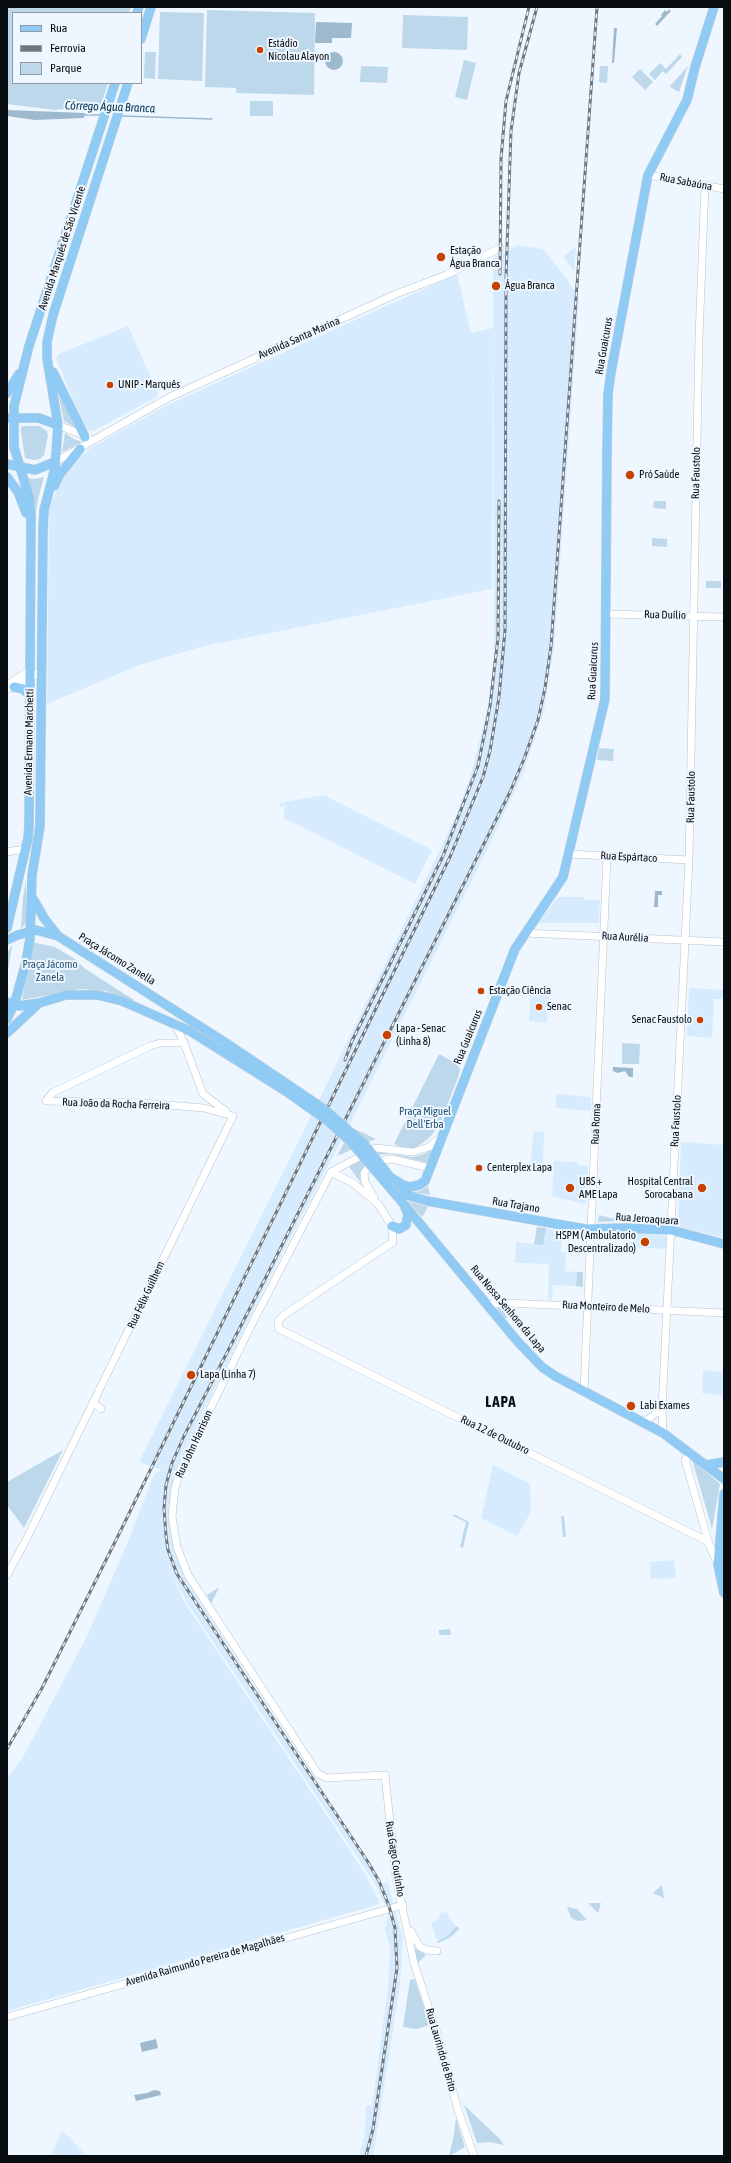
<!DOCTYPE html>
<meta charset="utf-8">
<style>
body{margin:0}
#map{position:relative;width:731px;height:2163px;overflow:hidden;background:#eef7ff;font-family:"Asap Condensed",sans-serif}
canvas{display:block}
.frame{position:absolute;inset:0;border:8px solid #080d11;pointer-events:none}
.legend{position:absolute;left:12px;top:12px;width:130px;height:72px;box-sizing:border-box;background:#eef7ff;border:1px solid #9299a0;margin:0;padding:5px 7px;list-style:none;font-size:12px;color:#080d11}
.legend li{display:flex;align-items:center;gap:8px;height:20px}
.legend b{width:20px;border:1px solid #9299a0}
</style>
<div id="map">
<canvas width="731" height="2163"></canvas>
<div class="frame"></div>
<ul class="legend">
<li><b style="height:5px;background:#8fcbf5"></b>Rua</li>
<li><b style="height:5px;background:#71777d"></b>Ferrovia</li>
<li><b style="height:11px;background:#bdd7eb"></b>Parque</li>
</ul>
</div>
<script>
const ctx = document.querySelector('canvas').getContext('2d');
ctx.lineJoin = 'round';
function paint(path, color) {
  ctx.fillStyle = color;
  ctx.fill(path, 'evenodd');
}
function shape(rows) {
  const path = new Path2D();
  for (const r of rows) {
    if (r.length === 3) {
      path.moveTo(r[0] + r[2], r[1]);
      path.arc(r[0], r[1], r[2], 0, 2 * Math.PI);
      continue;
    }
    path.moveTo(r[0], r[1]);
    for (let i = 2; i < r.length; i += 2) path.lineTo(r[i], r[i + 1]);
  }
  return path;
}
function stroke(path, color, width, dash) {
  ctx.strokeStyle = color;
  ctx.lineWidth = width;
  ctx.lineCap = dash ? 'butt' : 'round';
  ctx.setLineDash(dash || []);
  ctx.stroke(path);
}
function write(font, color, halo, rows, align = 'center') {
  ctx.font = font + ' "Asap Condensed",sans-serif';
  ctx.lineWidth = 4;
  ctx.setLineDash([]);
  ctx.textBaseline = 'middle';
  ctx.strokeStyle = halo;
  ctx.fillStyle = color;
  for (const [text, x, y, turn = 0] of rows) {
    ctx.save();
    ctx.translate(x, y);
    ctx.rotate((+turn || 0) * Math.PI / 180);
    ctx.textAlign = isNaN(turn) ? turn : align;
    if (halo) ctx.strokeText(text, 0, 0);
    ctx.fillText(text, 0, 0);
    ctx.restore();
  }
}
const built = shape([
 [517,245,543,249,565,276,579,298,554,647,544,710,524,771,488,848,350,1124,274,1269,183,1452,174,1476,169,1508,169,1523,174,1550,184,1577,381,1883,388,1883,403,1939,400,1985,374,2151,373,2156,359,2156,365,2134,366,2106,372,2106,388,1988,390,1949,385,1929,388,1916,386,1908,374,1882,188,1604,168,1567,186,1605,334,1826,365,1874,380,1904,7,2011,7,1778,23,1757,87,1636,129,1539,154,1474,162,1470,139,1462,320,1098,439,852,457,813,471,774,489,703,494,654,493,258],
 [576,246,574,271,563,257],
 [457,274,471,333,493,328,492,589,204,646,137,666,47,704,49,508,62,476,74,462,89,449,167,405],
 [128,326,158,393,157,397,93,431,89,431,84,426,56,359,59,354],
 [324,795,432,850,415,884,284,818,285,813,283,812,286,806,280,807,279,803],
 [558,897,584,897,585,900,600,900,599,923,538,923],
 [689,988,723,990,723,999,714,999,712,1038,688,1036,687,1034],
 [530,994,549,994,547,1023,529,1021],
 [556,1094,591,1097,591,1111,556,1108],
 [534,1131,544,1132,543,1166,530,1165],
 [683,1142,724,1145,724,1238,680,1227,678,1224,681,1143],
 [554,1161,577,1162,577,1165,588,1166,586,1203,584,1204,552,1196],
 [537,1227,562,1231,561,1252,566,1252,565,1271,577,1272,576,1286,553,1285,552,1300,548,1300,549,1264,515,1263,516,1242,534,1244],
 [624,1233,663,1235,666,1238,666,1249,624,1247],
 [703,1370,724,1372,724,1396,702,1393],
 [493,1465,530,1484,531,1512,517,1536,481,1518],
 [674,1560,676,1578,651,1579,650,1562],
 [441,1911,449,1914,448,1916,459,1929,449,1939,438,1943,431,1923,439,1919],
 [62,2130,72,2140,86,2156,51,2156]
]);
const green = shape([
 [7,7,131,7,129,13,13,13,13,83,108,83,101,105,55,110,7,104],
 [207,10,315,13,314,95,236,93,236,88,205,87],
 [160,12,204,13,202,81,158,79],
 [403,15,468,17,467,50,402,48],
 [145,52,156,52,155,79,144,78],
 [680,54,682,57,666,74,663,71,655,80,649,74,660,63,666,69],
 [464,60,476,63,467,100,455,97],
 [361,66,388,67,387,83,360,82],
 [600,66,608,66,607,83,599,82],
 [688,66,679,92,670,87,670,86],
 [640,69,653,82,645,90,632,77],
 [250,101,273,101,273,116,250,116],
 [58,392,76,428,64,421],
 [23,426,39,426,47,431,48,436,44,455,40,459,33,460,25,458,21,432,21,427],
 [65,433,74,439,82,442,62,452],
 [44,477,38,499,34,526,26,478,35,479],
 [654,501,666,501,666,509,653,508],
 [652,538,667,539,667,547,652,546],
 [706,581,721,581,721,588,706,588],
 [599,748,614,749,613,761,597,760],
 [26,880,26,923,21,929,23,898],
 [32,942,55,947,75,959,84,968,134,1000,132,1003,106,991,80,989,22,1000],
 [12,945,10,959,7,975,7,953],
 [622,1043,640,1044,639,1064,622,1064],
 [439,1054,457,1064,460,1069,459,1075,439,1126,428,1139,415,1148,408,1150,394,1144],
 [355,1129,376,1139,337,1156,344,1143],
 [434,1148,428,1163,391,1154,380,1155,362,1170,360,1178,363,1186,350,1168,351,1165,377,1152,413,1157,424,1154],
 [428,1186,430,1195,413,1192,420,1191],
 [408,1201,428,1207,422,1217,414,1208],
 [599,1215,623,1221,598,1222],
 [537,1227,546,1228,543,1245,534,1244],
 [577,1272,583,1272,583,1287,576,1286],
 [498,1307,507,1308,506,1321,498,1310],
 [63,1450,24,1528,7,1505,7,1482],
 [692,1460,720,1484,712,1529,700,1487],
 [454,1514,469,1522,463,1548,460,1547,466,1522,453,1516],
 [561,1516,564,1516,566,1537,563,1537],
 [218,1588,219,1588,211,1604,207,1595],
 [450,1629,451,1635,439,1635,439,1630],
 [662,1885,664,1898,653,1893],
 [601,1903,598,1913,589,1904,589,1903],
 [567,1907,577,1909,587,1920,578,1921,571,1918],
 [457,1926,459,1929,453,1935,438,1943,437,1942,446,1937],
 [414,1948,426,1955,418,1963],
 [413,1979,415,1980,430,2025,416,2029,403,2027,410,1980],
 [464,2105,500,2139,504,2145,490,2142,477,2143],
 [456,2118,465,2147,449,2156,454,2135]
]);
const water = shape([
 [669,9,671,11,657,26,655,24,662,16,661,15,665,10,667,12],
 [316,22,352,23,351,38,332,38,332,43,315,43],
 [614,28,617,28,614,63,612,63],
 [334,61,9],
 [7,110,85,113,84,118,35,120,7,116],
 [655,891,662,891,662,895,658,895,658,907,654,907],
 [613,1067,633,1068,633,1077,629,1077,625,1071,618,1073,613,1071],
 [156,2039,158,2048,142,2052,140,2043],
 [154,2090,160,2091,161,2095,136,2101,134,2095,147,2093]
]);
const stream = shape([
 [84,115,100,115],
 [122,116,212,119]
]);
const tertiary = shape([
 [648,175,724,189],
 [58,425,88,437],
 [55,462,168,398,396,294,446,275,500,248],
 [607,614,724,617],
 [7,685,30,670],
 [7,689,20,685,41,671],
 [7,852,25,849],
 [569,854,689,860],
 [525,933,724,942],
 [175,1023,184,1043,203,1094,226,1111],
 [184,1043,160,1043,150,1046,52,1093,46,1101,143,1103,204,1108,233,1116],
 [442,1136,429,1147,413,1152,376,1148,331,1172,255,1318,181,1468,175,1488,172,1516,177,1547,188,1575,318,1774,327,1778,385,1775,396,1878,414,1963,436,2030,458,2110,474,2156],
 [331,1172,353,1183,378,1204,392,1226,393,1242,284,1315,278,1321,279,1329,705,1540,709,1544],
 [374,1197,365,1182,364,1173,367,1169,384,1160,392,1159,430,1168],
 [488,1304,507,1303,724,1313],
 [584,1391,607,857],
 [93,1402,101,1409],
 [644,1422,662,1409],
 [663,1433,662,1409,689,860,699,337,705,185],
 [692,1453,685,1460,709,1544,718,1565],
 [7,1575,26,1540,233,1116],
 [411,1931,420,1947,427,1950,437,1951],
 [7,2017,403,1905]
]);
const primary = shape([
 [137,13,139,7],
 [141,39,151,7],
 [53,372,85,437],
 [7,393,19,374],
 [7,418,39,418,58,425],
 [7,464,35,470,55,462],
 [7,477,18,492,26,513],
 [54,486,60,474,80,449],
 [14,687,23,689,29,695],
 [32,897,44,918,58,936],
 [7,928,28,838,29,826,31,515,29,497,14,447,14,406,29,346,115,83],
 [7,940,18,935,36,930,58,936,226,1043],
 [7,1002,19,1006,39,1003,66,995,98,995,122,1001,190,1031],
 [7,1019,15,1002,26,962,30,939,32,875,40,826,43,529,44,510,55,468,58,425,47,358,47,342,53,315,128,83],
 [7,1033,38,1004],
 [390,1177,403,1185,410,1187,419,1185,425,1181,515,949,563,877,605,699,607,450,608,394,611,372,648,175,687,100,695,67,714,7],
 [395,1184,407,1195,427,1201,585,1229,627,1228,671,1230,724,1244],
 [397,1196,518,1342,542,1367,555,1376,663,1433,724,1479],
 [392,1226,399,1229,406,1225,408,1214,405,1207],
 [707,1465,724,1462],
 [724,1494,718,1565,724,1593]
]);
const rail = shape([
 [500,274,501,159,506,101,529,7],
 [506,278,511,131,519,73,537,7],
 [345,1060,352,1041,443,856,478,766,490,706,498,638,499,501],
 [7,1749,42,1688,119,1534,450,857,483,777,490,751,499,697,505,630,506,283],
 [366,2156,373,2129,397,1968,395,1928,389,1906,379,1881,368,1862,177,1574,168,1550,166,1536,164,1508,166,1485,172,1463,184,1436,266,1277,510,792,524,759,538,720,545,688,551,646,597,7]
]);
const primaryBridge = shape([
 [190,1031,287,1092,328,1121,351,1142,397,1196],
 [226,1043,324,1109,365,1145,390,1177]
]);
const markers = [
 [260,50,4,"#c74103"],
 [441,257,5,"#c74103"],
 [496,286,5,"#c74103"],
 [110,385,4,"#c74103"],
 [630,475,5,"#c74103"],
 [481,991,4,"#c74103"],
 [539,1007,4,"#c74103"],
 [700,1020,4,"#c74103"],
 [387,1035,5,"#c74103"],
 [479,1168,4,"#c74103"],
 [570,1188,5,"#c74103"],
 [702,1188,5,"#c74103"],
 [645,1242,5,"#c74103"],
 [191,1375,5,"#c74103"],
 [631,1406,5,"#c74103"]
];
const poiNames = [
 ["Estádio",268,44],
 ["Nicolau Alayon",268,57],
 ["Estação",450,251],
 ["Água Branca",450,264],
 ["Água Branca",505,286],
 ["UNIP - Marquês",118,385],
 ["Pró Saúde",639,475],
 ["Estação Ciência",489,991],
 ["Senac",547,1007],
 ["Senac Faustolo",692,1020,"right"],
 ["Lapa - Senac",396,1029],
 ["(Linha 8)",396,1042],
 ["Centerplex Lapa",487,1168],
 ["UBS +",579,1182],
 ["AME Lapa",579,1195],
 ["Hospital Central",693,1182,"right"],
 ["Sorocabana",693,1195,"right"],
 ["HSPM ( Ambulatorio",636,1236,"right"],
 ["Descentralizado)",636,1249,"right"],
 ["Lapa (Linha 7)",200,1375],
 ["Labi Exames",640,1406]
];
const streetNames = [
 ["Rua Sabaúna",686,182,11],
 ["Avenida Marquês de São Vicente",62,248,-72],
 ["Avenida Santa Marina",299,338,-24],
 ["Rua Guaicurus",604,346,-80],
 ["Rua Faustolo",696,473,-89],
 ["Rua Duílio",665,615,1],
 ["Rua Guaicurus",593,671,-87],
 ["Avenida Ermano Marchetti",29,742,-89],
 ["Rua Faustolo",691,797,-89],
 ["Rua Espártaco",629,857,3],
 ["Rua Aurélia",625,937,3],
 ["Praça Jácomo Zanella",117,959,32],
 ["Rua Guaicurus",468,1037,-68],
 ["Rua João da Rocha Ferreira",116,1104,2],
 ["Rua Faustolo",676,1121,-87],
 ["Rua Roma",596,1124,-87],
 ["Rua Trajano",516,1205,10],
 ["Rua Jeroaquara",647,1219,4],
 ["Rua Félix Guilhem",146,1295,-65],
 ["Rua Monteiro de Melo",606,1307,3],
 ["Rua Nossa Senhora da Lapa",508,1309,50],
 ["Rua 12 de Outubro",495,1435,26],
 ["Rua John Harrison",194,1444,-65],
 ["Rua Gago Coutinho",395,1859,81],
 ["Avenida Raimundo Pereira de Magalhães",205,1960,-16],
 ["Rua Laurindo de Brito",441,2050,74]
];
const parkNames = [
 ["Praça Jácomo",50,965],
 ["Zanela",50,978],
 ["Praça Miguel",425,1112],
 ["Dell'Erba",425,1125]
];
const waterNames = [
 ["Córrego Água Branca",110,107,2]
];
const districtNames = [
 ["LAPA",501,1402]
];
paint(built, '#d6ecfe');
paint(green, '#bdd7eb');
paint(water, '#9eb8cd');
stroke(stream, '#9eb8cd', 1.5);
stroke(tertiary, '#b4c3cf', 8);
stroke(primary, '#d3d3d4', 10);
stroke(tertiary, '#fff', 7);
stroke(primary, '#8fcbf5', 9);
stroke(rail, '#71777d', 3);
stroke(rail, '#eef7ff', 1.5, [4.5]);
stroke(primaryBridge, '#d3d3d4', 10, []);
stroke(primaryBridge, '#8fcbf5', 9);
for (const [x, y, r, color] of markers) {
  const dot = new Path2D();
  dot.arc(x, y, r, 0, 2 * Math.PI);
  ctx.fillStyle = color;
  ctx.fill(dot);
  stroke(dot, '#eef7ff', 1.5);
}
write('11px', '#080d11', '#eef7ff', poiNames, 'left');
write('11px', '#080d11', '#eef7ff', streetNames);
write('11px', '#285372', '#eef7ff', parkNames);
write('italic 12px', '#033350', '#eef7ff', waterNames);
ctx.letterSpacing = '1px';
write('bold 15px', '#080d11', '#eef7ff', districtNames);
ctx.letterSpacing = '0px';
</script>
